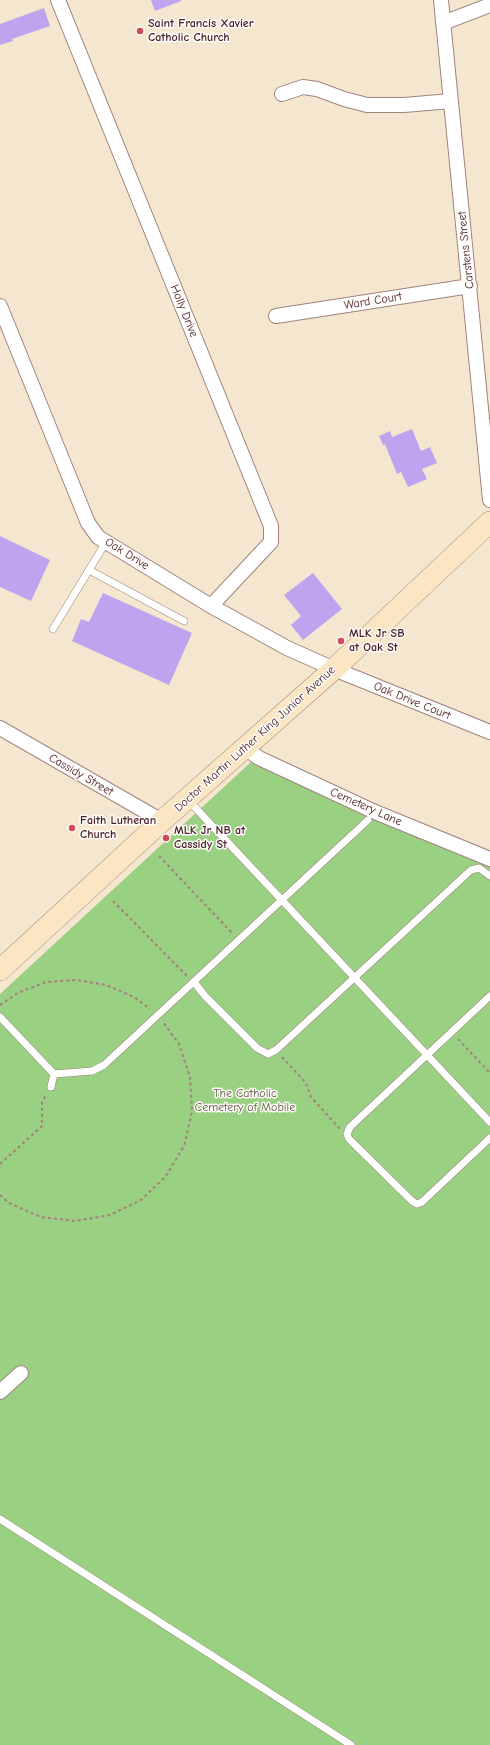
<!DOCTYPE html>
<style>
body{margin:0}
canvas{display:block;background:#f5e7cf}
</style>
<canvas width="490" height="1745"></canvas>
<script>
const ctx = document.querySelector('canvas').getContext('2d');
ctx.lineJoin = 'round';
function paint(path, color) {
  ctx.fillStyle = color;
  ctx.fill(path, 'evenodd');
}
function shape(rows) {
  const path = new Path2D();
  for (const r of rows) {
    path.moveTo(r[0], r[1]);
    for (let i = 2; i < r.length; i += 2) path.lineTo(r[i], r[i + 1]);
  }
  return path;
}
function stroke(path, color, width, dash) {
  ctx.strokeStyle = color;
  ctx.lineWidth = width;
  ctx.lineCap = dash ? 'butt' : 'round';
  ctx.setLineDash(dash || []);
  ctx.stroke(path);
}
function write(font, color, halo, rows, align = 'center') {
  ctx.font = font + ' "Comic Neue",sans-serif';
  ctx.lineWidth = 3;
  ctx.setLineDash([]);
  ctx.textBaseline = 'middle';
  ctx.strokeStyle = halo;
  ctx.fillStyle = color;
  for (const [text, x, y, turn = 0] of rows) {
    ctx.save();
    ctx.translate(x, y);
    ctx.rotate((+turn || 0) * Math.PI / 180);
    ctx.textAlign = isNaN(turn) ? turn : align;
    if (halo) ctx.strokeText(text, 0, 0);
    ctx.fillText(text, 0, 0);
    ctx.restore();
  }
}
const green = shape([
 [251,762,380,819,490,866,490,1745,0,1745,0,994]
]);
const building = shape([
 [151,0,181,0,181,1,155,11],
 [44,8,50,26,12,39,13,41,0,45,0,24],
 [412,429,421,451,430,447,437,463,422,469,427,479,408,487,401,472,397,474,385,444,383,445,379,436,390,431,392,437],
 [0,536,50,560,31,601,0,587],
 [313,573,342,609,303,640,291,625,301,616,284,595],
 [103,593,192,633,169,685,72,641,81,619,89,622]
]);
const path = shape([
 [159,856,233,934],
 [113,901,187,976],
 [0,1005,18,993,46,982,76,980,106,985,134,997,150,1009],
 [458,1039,490,1073],
 [282,1057,306,1083,311,1097,340,1129],
 [0,1164,42,1126,42,1102,46,1095],
 [0,1195,9,1203,41,1217,75,1221,110,1215,141,1200,166,1176,184,1146,192,1112,190,1077,179,1044,163,1022]
]);
const service = shape([
 [89,570,184,621],
 [53,629,106,542],
 [188,800,490,1122],
 [194,982,205,996,257,1048,268,1054,276,1050,471,870,479,868,490,876],
 [490,996,350,1127,347,1134,349,1139,412,1201,417,1204,422,1202,490,1138],
 [0,1017,54,1074,92,1071,104,1065,368,820],
 [51,1087,54,1074],
 [0,1519,351,1745]
]);
const minor = shape([
 [58,0,271,526,271,542,211,606],
 [441,0,490,500],
 [443,23,490,5],
 [282,94,303,87,317,89,344,99,367,105,404,105,451,101],
 [0,306,88,523,98,537,211,606,287,648,334,669,490,732],
 [276,316,470,286],
 [0,728,162,821],
 [245,748,259,758,375,812,490,859],
 [0,1392,21,1373]
]);
const secondary = shape([
 [0,970,162,821,334,669,490,522]
]);
const markers = [
 [140,31,4,"#d1495b"],
 [341,641,4,"#d1495b"],
 [72,828,4,"#d1495b"],
 [166,838,4,"#d1495b"]
];
const poiNames = [
 ["Saint Francis Xavier",148,24],
 ["Catholic Church",148,38],
 ["MLK Jr SB",349,634],
 ["at Oak St",349,648],
 ["Faith Lutheran",80,821],
 ["Church",80,835],
 ["MLK Jr NB at",174,831],
 ["Cassidy St",174,845]
];
const streetNames = [
 ["Carstens Street",466,250,-96],
 ["Ward Court",373,301,-9],
 ["Holly Drive",184,311,68],
 ["Oak Drive",127,554,32],
 ["Oak Drive Court",412,701,22],
 ["Doctor Martin Luther King Junior Avenue",255,739,-42],
 ["Cassidy Street",81,775,30],
 ["Cemetery Lane",366,807,24]
];
const parkNames = [
 ["The Catholic",245,1094],
 ["Cemetery of Mobile",245,1108]
];
paint(green, '#99d081');
paint(building, '#bea4ee');
stroke(service, '#a0837d', 8);
stroke(minor, '#a0837d', 16);
stroke(secondary, '#a0837d', 22);
stroke(path, '#a0837d', 2, [3, 3]);
stroke(service, '#fff', 7);
stroke(minor, '#fff', 14);
stroke(secondary, '#fbe6c3', 21);
for (const [x, y, r, color] of markers) {
  const dot = new Path2D();
  dot.arc(x, y, r, 0, 2 * Math.PI);
  ctx.fillStyle = color;
  ctx.fill(dot);
  stroke(dot, '#fdfcf7', 1.5);
}
write('bold 12px', '#4a1f2b', '#fdfcf7', poiNames, 'left');
write('12px', '#4a1f2b', '#fdfcf7', streetNames);
write('12px', '#625445', '#fdfcf7', parkNames);
</script>
